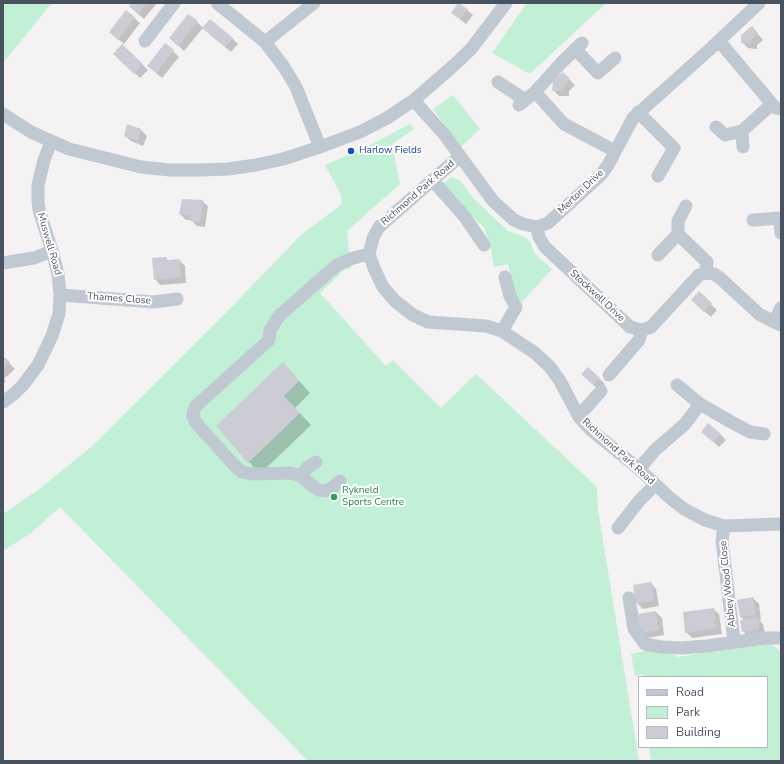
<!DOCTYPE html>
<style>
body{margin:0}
#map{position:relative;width:784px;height:764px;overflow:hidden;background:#f4f2f2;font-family:"Nunito Sans",sans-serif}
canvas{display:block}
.frame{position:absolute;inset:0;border:4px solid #495360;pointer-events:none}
.legend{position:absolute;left:638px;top:676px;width:130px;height:72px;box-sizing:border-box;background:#fff;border:1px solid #b6babf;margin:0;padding:5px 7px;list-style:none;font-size:12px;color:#495360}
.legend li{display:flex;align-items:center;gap:8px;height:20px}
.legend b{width:20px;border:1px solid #b6babf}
</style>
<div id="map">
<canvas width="784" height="764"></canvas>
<div class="frame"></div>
<ul class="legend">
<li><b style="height:5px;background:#c0c8d1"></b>Road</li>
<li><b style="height:11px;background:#c2f0d7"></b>Park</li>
<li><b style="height:11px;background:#cccdd4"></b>Building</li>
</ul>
</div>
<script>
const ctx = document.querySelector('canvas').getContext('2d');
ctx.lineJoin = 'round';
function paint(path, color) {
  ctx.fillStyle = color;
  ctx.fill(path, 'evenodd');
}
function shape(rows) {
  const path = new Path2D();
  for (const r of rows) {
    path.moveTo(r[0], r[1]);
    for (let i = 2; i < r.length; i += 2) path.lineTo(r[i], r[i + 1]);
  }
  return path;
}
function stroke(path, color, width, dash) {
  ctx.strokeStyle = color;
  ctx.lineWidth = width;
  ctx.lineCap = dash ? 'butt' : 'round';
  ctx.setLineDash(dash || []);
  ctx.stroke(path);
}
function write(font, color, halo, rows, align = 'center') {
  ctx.font = font + ' "Nunito Sans",sans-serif';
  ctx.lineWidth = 4;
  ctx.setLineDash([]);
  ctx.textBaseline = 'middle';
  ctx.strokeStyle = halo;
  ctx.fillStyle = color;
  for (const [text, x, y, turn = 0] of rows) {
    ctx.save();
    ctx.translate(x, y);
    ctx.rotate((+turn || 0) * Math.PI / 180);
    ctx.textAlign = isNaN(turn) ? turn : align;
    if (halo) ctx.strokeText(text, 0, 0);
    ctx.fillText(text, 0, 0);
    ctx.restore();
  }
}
const green = shape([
 [6,3,52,3,3,63,3,6],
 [527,3,606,3,530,74,492,53],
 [453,95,480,129,461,147,433,109],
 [410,124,414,129,392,144,400,184,347,231,351,268,344,270,320,293,386,366,393,360,441,408,476,374,597,487,598,510,639,761,308,761,60,507,31,533,3,551,3,514,38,490,91,447,217,322,302,234,342,204,341,195,325,165,368,146],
 [452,177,461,181,473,198,508,231,523,236,530,241,535,254,552,269,522,302,515,297,508,264,494,267,491,250,485,229,441,184],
 [769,643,781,651,781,761,651,761,649,747,767,747,767,677,642,677,642,674,635,676,631,654,649,650,675,655,677,657]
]);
const shadow = shape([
 [133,3,157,3,144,19,136,12],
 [467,10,473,15,466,24,452,13],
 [126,11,140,23,124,44,110,32],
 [197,22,203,28,184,51,170,38],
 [757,33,763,40,757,45,757,49,748,48,742,42],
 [209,34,232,38,238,44,231,52],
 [122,45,148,70,140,78,120,59],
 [173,51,179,57,162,78,148,66],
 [569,79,575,85,569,91,569,96,559,96,553,90],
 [128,126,141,130,147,136,143,146,131,141,125,136],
 [202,201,208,206,205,227,197,226,191,220,186,220,180,214],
 [166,258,169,261,179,260,185,266,186,283,160,285,155,279],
 [699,293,717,310,711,317,698,306],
 [3,357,15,369,4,379,6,381,3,384],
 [283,363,310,393,295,408,311,425,260,474,217,426],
 [599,378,605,384,599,390,588,380],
 [720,434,726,440,719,447,708,437],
 [651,583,656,589,659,606,643,609,637,603],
 [753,598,759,604,761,620,759,620,763,624,765,634,748,637,743,631,744,620,741,617],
 [713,609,719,614,722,634,692,638,686,632],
 [656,612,662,618,664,635,647,638,642,632]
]);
const building = shape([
 [131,3,147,3,138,14,129,6],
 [458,3,468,9,460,19,451,13],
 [126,10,135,17,118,40,109,32],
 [188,14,198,21,178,46,169,38],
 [210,19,233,38,225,47,202,28],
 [752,26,758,33,752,39,751,44,741,43,741,35],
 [165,43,174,50,156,73,147,66],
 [122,44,143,64,134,74,113,54],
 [563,72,570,79,564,85,563,91,552,91,553,81],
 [127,124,141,129,138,141,124,136],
 [182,199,203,200,200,222,190,221,191,215,179,214],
 [167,257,167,260,180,259,181,277,154,280,152,258],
 [699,291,712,303,704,312,691,300],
 [3,356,10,362,3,369],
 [283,362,299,381,284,396,300,413,248,463,216,426],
 [588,367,600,378,593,385,581,374],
 [708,423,721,434,713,442,701,432],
 [651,582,654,601,636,603,633,585],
 [753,597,756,615,740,617,737,600],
 [714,608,717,628,685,633,683,612],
 [656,611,659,630,641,633,638,614],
 [758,617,759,629,742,632,740,620]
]);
const minor = shape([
 [217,3,265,42,284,67,296,87,320,147],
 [145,41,174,3],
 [719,41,772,104,776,108,781,109],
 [265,42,314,3],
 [575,49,598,73,615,58],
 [498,82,525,100],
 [535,92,564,124,615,151],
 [414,100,424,112,444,134,493,201,514,220,523,224,537,227,548,223,601,175,608,165,633,118,709,50,759,3],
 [519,105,535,92,563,61,582,43],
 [638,112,674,148,658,176],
 [3,114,31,132,69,149,141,167,170,170,201,170,228,169,256,165,283,159,320,147,360,132,387,118,414,100,452,67,471,49,506,3],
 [716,127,725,135,742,131,772,104],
 [742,131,743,147],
 [460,156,379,227,373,238,369,254,374,268,383,287,395,301,413,315,428,322,486,326,502,331,535,353,550,367,560,381,579,417,591,430,639,469,670,498,684,509,705,520,724,526,781,524],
 [433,181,465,217,484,245],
 [780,218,781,233],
 [753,220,781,218],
 [537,227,539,237,545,247,630,327,642,330,651,327,699,275,706,273,714,274,720,278,759,314,774,322,781,325],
 [678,234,707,262,706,273],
 [658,255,678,234,678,221,686,206],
 [3,263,34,258,52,251],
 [60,295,154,302,177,299],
 [774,322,781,308],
 [502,331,516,307,510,296,505,277],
 [609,375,639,340,642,330],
 [677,385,700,404,733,423,750,432,764,434],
 [3,402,15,393,23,385,38,365,52,336,59,314,60,295,58,274,52,251,39,210,38,201,38,185,44,160,51,142],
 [577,413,584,410,601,391],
 [639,469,655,450,685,424,700,404],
 [301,476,307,468,316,462],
 [340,481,333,487,326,491,319,490,314,487,301,476,291,473,251,474,242,472,235,466,196,423,193,417,193,413,196,406,269,340,270,330,279,316,337,265,353,258,369,254],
 [724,526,722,541,734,641],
 [618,528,639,501,655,485],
 [629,598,634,629,645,644,661,647,681,648,707,646,764,638,781,638]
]);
const markers = [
 [351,151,4,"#1a4fb4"],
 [334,497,4,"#2e9e5b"]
];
const transitNames = [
 ["Harlow Fields",359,151]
];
const streetNames = [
 ["Merton Drive",581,192,-44],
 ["Richmond Park Road",418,193,-41],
 ["Muswell Road",49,244,74],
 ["Stockwell Drive",597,296,43],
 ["Thames Close",119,299,4],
 ["Richmond Park Road",618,452,42],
 ["Abbey Wood Close",728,584,-96]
];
const leisureNames = [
 ["Rykneld",342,491],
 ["Sports Centre",342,503]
];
paint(green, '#c2f0d7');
paint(shadow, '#0003');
paint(building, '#cccdd4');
stroke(minor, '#c0c8d1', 13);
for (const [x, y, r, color] of markers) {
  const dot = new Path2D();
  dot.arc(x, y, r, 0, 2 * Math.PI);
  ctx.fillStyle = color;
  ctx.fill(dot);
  stroke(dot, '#fff', 1.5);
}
write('10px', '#164399', '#fff', transitNames, 'left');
write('10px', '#495360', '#fff', streetNames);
write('10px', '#27864d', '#fff', leisureNames, 'left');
</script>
